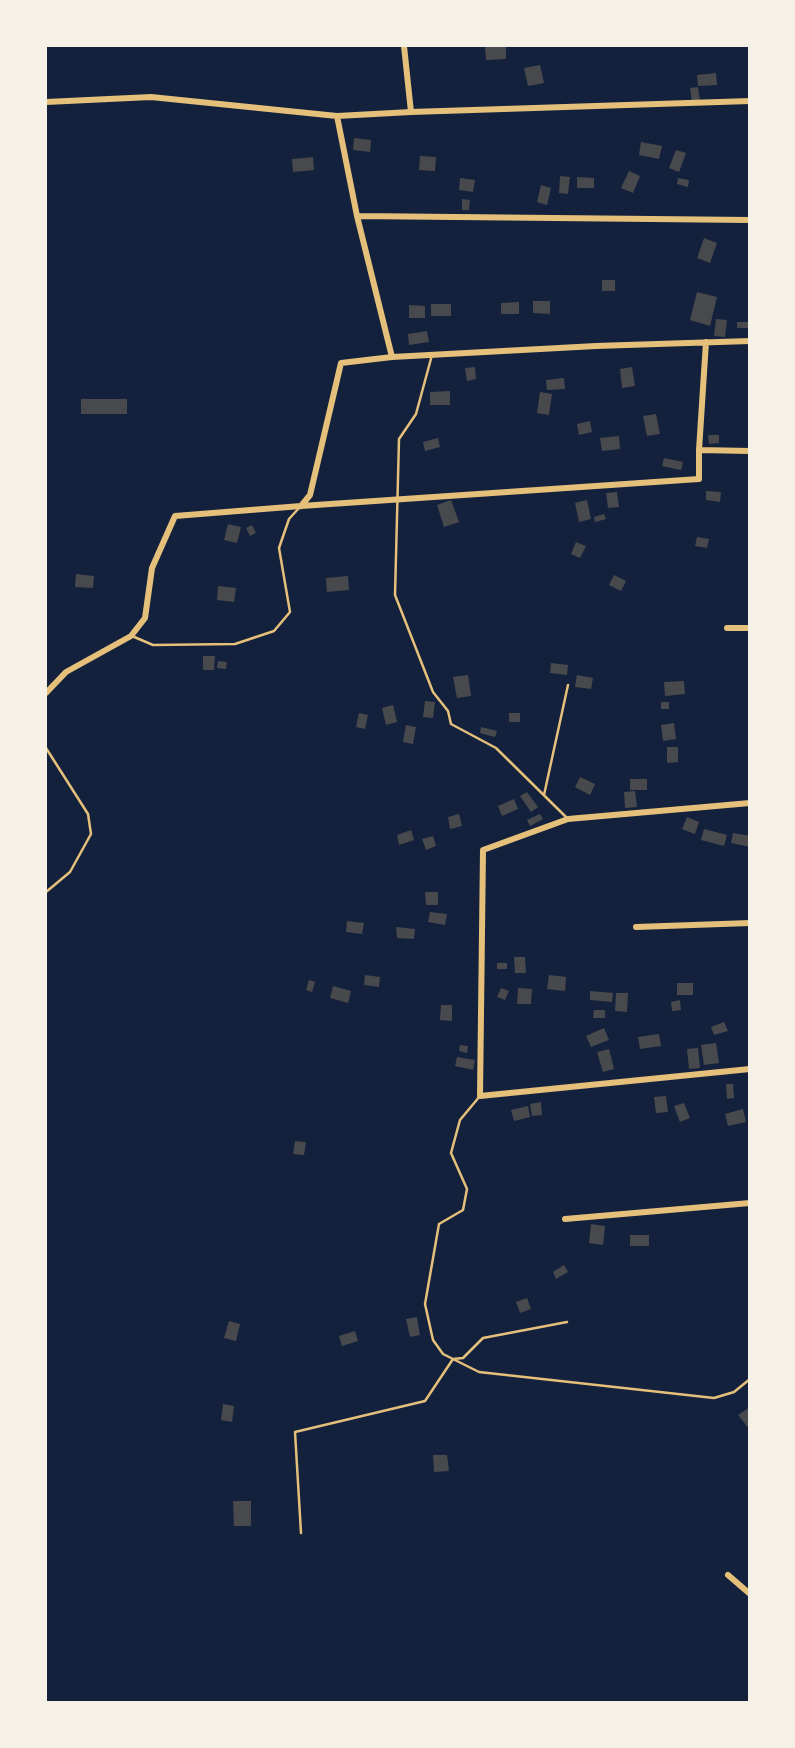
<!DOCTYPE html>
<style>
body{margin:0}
#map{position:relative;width:795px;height:1748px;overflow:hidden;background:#14213d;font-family:"Crimson Pro",serif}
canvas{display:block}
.frame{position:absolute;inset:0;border:47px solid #f6f1e7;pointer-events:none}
</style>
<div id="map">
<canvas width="795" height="1748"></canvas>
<div class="frame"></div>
</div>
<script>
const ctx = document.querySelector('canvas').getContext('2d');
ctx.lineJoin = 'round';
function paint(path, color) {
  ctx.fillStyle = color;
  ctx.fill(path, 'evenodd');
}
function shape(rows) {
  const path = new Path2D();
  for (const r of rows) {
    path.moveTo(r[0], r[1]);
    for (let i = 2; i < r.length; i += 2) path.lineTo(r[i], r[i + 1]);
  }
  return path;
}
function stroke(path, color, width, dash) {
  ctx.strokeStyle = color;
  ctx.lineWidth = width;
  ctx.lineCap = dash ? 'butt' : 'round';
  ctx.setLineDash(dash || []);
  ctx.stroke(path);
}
const building = shape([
 [485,46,506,46,506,59,486,60],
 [540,65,544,83,528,86,524,68],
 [716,73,717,85,698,86,697,75],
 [698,87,700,101,692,102,690,88],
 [354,138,371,140,370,152,353,150],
 [641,142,662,146,659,159,639,155],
 [676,150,686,153,679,172,669,168],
 [420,156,436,157,435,171,419,170],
 [313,157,314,170,293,172,292,159],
 [629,171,640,176,633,193,621,188],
 [560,176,570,177,568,194,559,193],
 [577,177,594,178,594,188,577,188],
 [460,178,475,180,473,192,459,190],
 [678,178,689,180,688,187,677,184],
 [541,185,551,188,547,205,537,202],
 [462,199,470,200,469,210,462,210],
 [704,238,717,243,710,263,697,258],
 [602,280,615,280,615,291,602,291],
 [697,292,717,297,710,326,690,320],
 [533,301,550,301,550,314,533,313],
 [519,302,519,314,501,314,501,303],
 [431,304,451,304,451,316,431,316],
 [409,305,425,306,425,318,409,318],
 [716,319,727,320,725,337,714,336],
 [737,322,748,322,748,328,737,328],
 [427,331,429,342,409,345,408,334],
 [475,367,476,379,467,381,465,368],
 [632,367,635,386,622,388,620,369],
 [564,378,565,389,547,390,546,380],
 [450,391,450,405,430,405,430,392],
 [540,392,552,394,549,415,537,413],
 [81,399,127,399,127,414,81,414],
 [656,414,660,434,647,436,643,416],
 [590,421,592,432,579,435,577,424],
 [708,435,719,435,719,443,709,444],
 [619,436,620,449,602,451,600,438],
 [438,438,440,447,425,451,423,442],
 [664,458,683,462,681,470,662,466],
 [706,491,721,492,720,502,706,500],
 [617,492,619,507,608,508,606,493],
 [451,500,459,522,444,527,437,505],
 [587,500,591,519,579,522,575,503],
 [604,514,606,519,595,522,594,517],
 [228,524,241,527,237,543,224,540],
 [252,525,256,533,250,536,246,528],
 [697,537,709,539,707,548,695,546],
 [576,542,586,546,580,558,571,554],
 [76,574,94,576,93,588,75,587],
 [614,575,626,581,621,591,609,585],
 [348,576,349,590,327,592,326,578],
 [218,586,236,588,234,602,217,600],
 [203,656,215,656,214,670,203,670],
 [218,661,227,662,226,669,217,668],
 [551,663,568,665,567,675,550,673],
 [468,675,471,696,457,698,453,677],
 [577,675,593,678,591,689,575,687],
 [684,681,685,694,665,696,664,682],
 [425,701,435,702,433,718,423,717],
 [661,702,669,702,669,709,661,709],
 [393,705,397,722,386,725,382,708],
 [359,713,368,715,365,729,356,727],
 [509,713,520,713,520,722,509,722],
 [674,723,676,739,663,741,661,725],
 [406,725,416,727,413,744,403,742],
 [481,727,497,731,495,737,480,733],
 [667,747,678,747,678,762,667,763],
 [580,777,595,784,590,795,575,787],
 [630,779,647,779,647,790,630,790],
 [635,791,637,807,625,808,624,792],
 [527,792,538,807,531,812,520,796],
 [514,799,518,809,502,816,498,806],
 [459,814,462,826,450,829,448,817],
 [540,814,543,819,530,826,527,820],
 [687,817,699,822,695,834,682,829],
 [704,829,727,835,724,846,701,840],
 [411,830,414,840,399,845,397,835],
 [733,833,750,836,750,847,731,843],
 [433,836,436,846,426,850,422,839],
 [425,892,438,892,438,905,426,905],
 [430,912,447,914,445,925,428,922],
 [347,921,364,923,362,934,346,932],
 [396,927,415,929,414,939,397,938],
 [514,957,525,957,526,973,515,973],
 [497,963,507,963,507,969,497,969],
 [365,975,380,977,379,987,364,985],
 [549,975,566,977,565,991,547,989],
 [309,980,315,982,312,992,306,990],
 [677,983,693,983,693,995,677,995],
 [333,986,351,991,348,1003,330,998],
 [501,988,509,991,505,1000,497,997],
 [518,988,532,989,531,1004,517,1004],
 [590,991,613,993,612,1002,590,1000],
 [616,993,628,993,627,1012,615,1011],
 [680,1000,681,1010,672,1011,671,1002],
 [441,1005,452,1005,452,1021,440,1020],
 [594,1010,605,1010,605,1018,593,1018],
 [724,1022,728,1031,714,1035,711,1027],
 [604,1028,609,1040,591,1047,586,1036],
 [659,1034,661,1046,640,1049,638,1037],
 [716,1043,719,1063,704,1065,701,1045],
 [460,1045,468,1046,467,1053,459,1051],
 [698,1048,700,1068,689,1069,687,1049],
 [609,1049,614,1069,603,1072,597,1052],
 [457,1057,475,1060,473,1070,455,1066],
 [726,1084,733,1084,734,1098,727,1099],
 [666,1096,668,1112,656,1113,654,1097],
 [541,1102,542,1115,532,1116,530,1104],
 [684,1103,690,1118,680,1122,674,1106],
 [528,1106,530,1117,514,1121,511,1110],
 [743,1109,746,1122,728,1126,725,1114],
 [295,1141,306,1142,304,1155,293,1154],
 [591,1224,605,1226,603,1245,589,1243],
 [630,1235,649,1235,649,1246,630,1246],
 [564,1265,568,1272,556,1279,553,1272],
 [527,1298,531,1309,520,1313,516,1302],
 [417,1317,420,1335,410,1337,406,1319],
 [229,1321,240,1324,236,1341,224,1338],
 [355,1331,358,1341,342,1346,339,1336],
 [223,1404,234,1406,232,1422,221,1420],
 [750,1407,750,1430,738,1415],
 [433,1455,447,1455,449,1471,434,1472],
 [233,1501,251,1501,251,1526,234,1526]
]);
const path = shape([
 [46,748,88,814,91,834,70,872,46,892]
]);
const service = shape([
 [432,355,416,414,399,439,395,595,433,692,448,711,451,724,496,748,566,817],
 [132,636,153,645,235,644,274,631,290,612,279,548,289,519,299,508],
 [544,795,568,685],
 [480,1096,460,1120,451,1153,467,1189,463,1210,439,1224,425,1304,433,1340,443,1354,479,1372,714,1398,734,1392,750,1379],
 [301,1533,295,1432,425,1401,453,1359,463,1358,483,1338,567,1322]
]);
const minor = shape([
 [404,46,411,112],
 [46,102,151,97,337,116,411,112,750,101],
 [337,116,357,216,392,357],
 [357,216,750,220],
 [699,450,750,451],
 [301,506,310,495,341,363,392,357,596,346,750,341],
 [727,628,750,628],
 [46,693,66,672,131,636,145,618,152,568,175,516,301,506,699,479,699,450,706,342],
 [750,803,568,819,483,850,480,1096,750,1069],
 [636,927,750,923],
 [565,1219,750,1203],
 [728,1575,750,1594]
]);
paint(building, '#48494c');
stroke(path, '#e5c07b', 2.5);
stroke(service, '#e5c07b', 2.5);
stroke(minor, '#e5c07b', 6);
</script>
